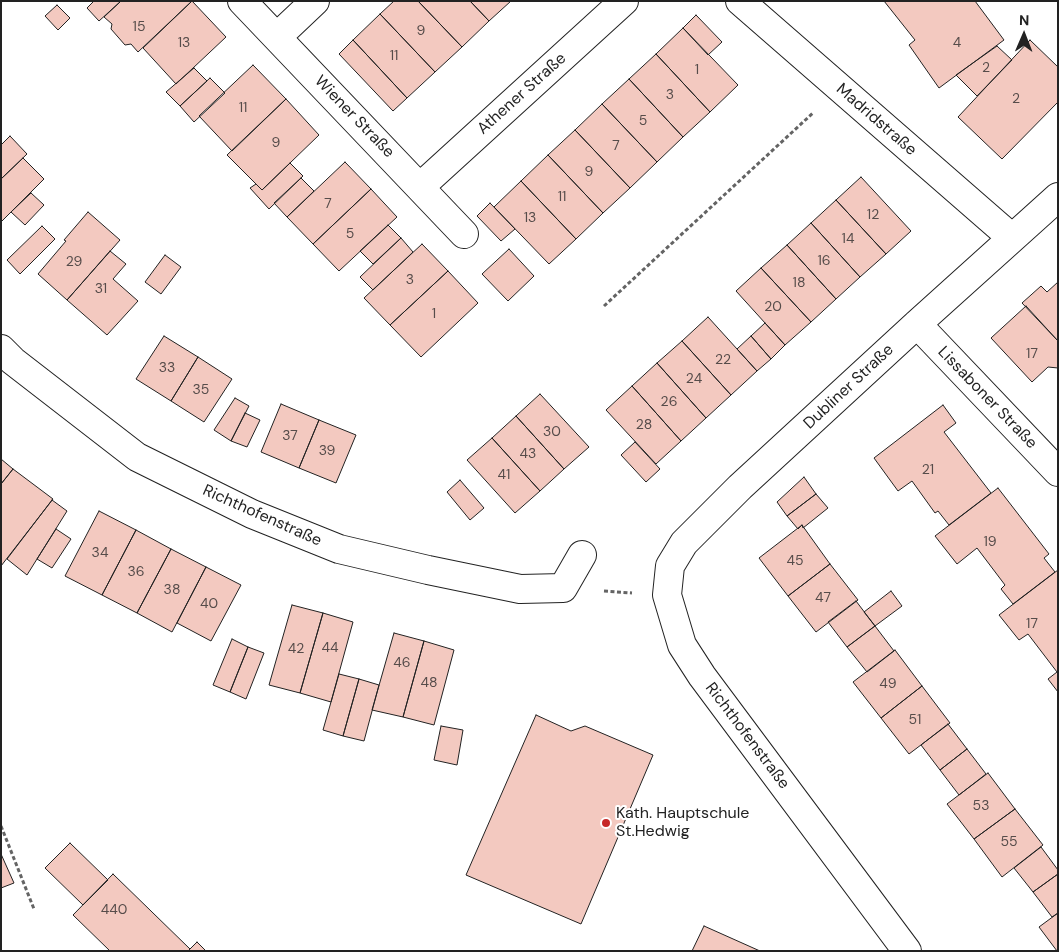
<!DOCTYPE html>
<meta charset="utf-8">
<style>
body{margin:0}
#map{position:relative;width:1059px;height:952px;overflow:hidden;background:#fff;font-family:"DM Sans",sans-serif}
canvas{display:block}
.frame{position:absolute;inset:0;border:2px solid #222;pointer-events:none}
.north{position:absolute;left:999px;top:10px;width:50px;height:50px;-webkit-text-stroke:4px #fff;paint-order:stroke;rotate:1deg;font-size:14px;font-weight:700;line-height:20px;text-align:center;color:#222}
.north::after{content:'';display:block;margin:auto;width:18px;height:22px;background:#222;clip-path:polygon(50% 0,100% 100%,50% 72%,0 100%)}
</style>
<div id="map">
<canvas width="1059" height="952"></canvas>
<div class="frame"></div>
<div class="north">N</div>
</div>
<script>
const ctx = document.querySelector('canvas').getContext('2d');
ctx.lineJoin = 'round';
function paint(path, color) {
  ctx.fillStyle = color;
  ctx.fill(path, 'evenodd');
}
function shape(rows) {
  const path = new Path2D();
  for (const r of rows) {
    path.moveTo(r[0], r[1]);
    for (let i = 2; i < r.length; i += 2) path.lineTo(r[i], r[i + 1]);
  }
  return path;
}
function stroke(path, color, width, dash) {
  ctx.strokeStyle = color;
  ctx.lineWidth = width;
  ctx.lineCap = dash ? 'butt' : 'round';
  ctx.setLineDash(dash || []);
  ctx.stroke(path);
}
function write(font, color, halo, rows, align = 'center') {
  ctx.font = font + ' "DM Sans",sans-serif';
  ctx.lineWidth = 4;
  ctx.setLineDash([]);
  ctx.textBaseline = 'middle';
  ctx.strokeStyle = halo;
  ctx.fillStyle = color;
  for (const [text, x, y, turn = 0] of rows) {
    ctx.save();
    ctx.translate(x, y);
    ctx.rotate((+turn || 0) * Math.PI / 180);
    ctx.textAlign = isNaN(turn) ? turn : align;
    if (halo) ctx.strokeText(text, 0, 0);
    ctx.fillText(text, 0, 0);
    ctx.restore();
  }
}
const building = shape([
 [94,1,121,1,99,21,87,8,94,1],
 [121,1,192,1,138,52,131,44,125,45,111,29,112,24,104,17,121,1],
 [192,1,226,37,176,84,143,48,192,1],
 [394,1,418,1,462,47,435,72,380,14,394,1],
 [418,1,470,1,489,21,462,47,418,1],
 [470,1,511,1,489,21,470,1],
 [884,1,975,1,1004,40,939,88,909,45,915,40,884,1],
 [57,5,70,18,58,30,45,16,57,5],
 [380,14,435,72,407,98,353,40,380,14],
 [696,15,722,42,708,55,683,28,696,15],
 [683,28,738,85,710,112,656,54,683,28],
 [353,40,407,98,393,111,339,54,353,40],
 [1030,40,1058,67,1058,102,1002,159,958,117,1030,40],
 [997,46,1012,60,977,96,956,75,997,46],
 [656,54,710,112,683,137,629,79,656,54],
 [253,65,286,99,232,151,199,116,253,65],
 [194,68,207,81,180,106,166,92,194,68],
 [210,78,225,93,194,122,180,106,210,78],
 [629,79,683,137,657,162,602,104,629,79],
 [286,99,319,135,262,190,227,155,286,99],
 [602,104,657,162,630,188,575,130,602,104],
 [575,130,630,188,603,213,548,155,575,130],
 [10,136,27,154,1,179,1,145,10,136],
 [548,155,603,213,576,239,521,181,548,155],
 [23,158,44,179,1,222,1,179,23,158],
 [345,162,371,189,313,244,287,217,345,162],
 [290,163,303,176,269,209,250,188,256,184,262,190,290,163],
 [861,177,911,231,886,254,836,200,861,177],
 [301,178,314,191,287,217,274,203,301,178],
 [521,181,576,239,549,264,494,207,521,181],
 [371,189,397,217,339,271,313,244,371,189],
 [31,193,44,205,25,225,11,212,31,193],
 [836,200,886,254,860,277,811,223,836,200],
 [490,203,515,229,501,241,477,216,490,203],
 [88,212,120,240,67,300,38,274,66,241,64,240,88,212],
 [811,223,860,277,836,299,787,245,811,223],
 [388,225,401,238,373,264,360,251,388,225],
 [42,226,55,239,20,274,7,260,42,226],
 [401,238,413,252,373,290,360,277,401,238],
 [422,244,448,271,390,325,364,298,422,244],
 [787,245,836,299,811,322,761,268,787,245],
 [509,249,534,276,508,301,482,274,509,249],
 [110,251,126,264,113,279,138,301,107,335,67,300,110,251],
 [165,255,181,267,161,294,145,282,165,255],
 [761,268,811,322,785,345,736,291,761,268],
 [448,271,478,303,421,357,390,325,448,271],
 [1058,282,1058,341,1022,303,1041,286,1047,292,1058,282],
 [1026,306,1058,341,1058,368,1048,367,1032,382,991,338,1026,306],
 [708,317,757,371,731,395,682,341,708,317],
 [765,323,785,345,771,359,751,336,765,323],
 [164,336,198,357,171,401,136,379,164,336],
 [751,336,771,359,757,371,737,349,751,336],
 [682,341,731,395,706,418,657,363,682,341],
 [198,357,232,379,204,422,171,401,198,357],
 [657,363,706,418,681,441,632,386,657,363],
 [632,386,681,441,656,464,606,410,632,386],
 [540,394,589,447,564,469,516,416,540,394],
 [235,398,249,406,231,441,214,430,235,398],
 [281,404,319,420,299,468,261,452,281,404],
 [943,405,956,423,944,432,991,493,949,525,938,511,935,513,912,481,898,491,874,458,943,405],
 [245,413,260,420,247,447,231,441,245,413],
 [516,416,564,469,540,491,492,438,516,416],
 [319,420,356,435,336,483,299,468,319,420],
 [492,438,540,491,515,513,467,460,492,438],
 [635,442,660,469,646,482,621,455,635,442],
 [1,459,13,469,1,484,1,459],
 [13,469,53,499,1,566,1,484,13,469],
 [804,477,816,494,787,516,777,502,804,477],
 [460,480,484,508,470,520,447,492,460,480],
 [998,488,1049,554,1044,558,1055,572,1013,604,1001,589,1005,585,977,548,957,564,935,536,998,488],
 [816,494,828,508,803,528,802,525,798,529,787,516,816,494],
 [52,500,67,511,27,575,7,559,52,500],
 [99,511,136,530,102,595,65,576,99,511],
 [802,525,830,564,788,596,759,558,802,525],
 [56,529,71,539,52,568,37,559,56,529],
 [136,530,171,549,137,613,102,595,136,530],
 [171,549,206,567,172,632,137,613,171,549],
 [830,564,858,600,816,632,788,596,830,564],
 [206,567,241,585,211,641,177,623,206,567],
 [1058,570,1058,692,1048,679,1057,672,1028,634,1019,640,999,615,1058,570],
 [891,591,902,606,875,626,864,612,891,591],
 [856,601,875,626,847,647,828,622,856,601],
 [292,605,323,613,300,693,269,685,292,605],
 [323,613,353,622,331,702,300,693,323,613],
 [875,626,894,651,867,672,847,647,875,626],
 [394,633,424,641,403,717,372,710,394,633],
 [232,639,248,647,230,692,213,685,232,639],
 [424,641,454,650,434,725,403,717,424,641],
 [248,647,264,653,246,699,230,692,248,647],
 [895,650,922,686,881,718,853,682,895,650],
 [339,674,359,679,343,736,323,730,339,674],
 [359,679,379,685,364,741,343,736,359,679],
 [922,686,950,723,909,754,881,718,922,686],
 [536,715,571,731,585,726,653,755,581,924,466,875,536,715],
 [948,724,967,749,940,770,921,745,948,724],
 [441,726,463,730,457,765,434,760,441,726],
 [967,749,986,774,959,795,940,770,967,749],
 [988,773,1015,809,974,839,947,804,988,773],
 [1015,809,1043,845,1002,877,974,839,1015,809],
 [70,843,108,880,83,905,45,868,70,843],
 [1041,847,1058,870,1058,874,1033,892,1014,868,1041,847],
 [1,854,14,883,1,888,1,854],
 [113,874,190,949,188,951,110,951,73,915,113,874],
 [1058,874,1058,913,1052,917,1033,892,1058,874],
 [1058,913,1058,951,1057,951,1039,927,1058,913],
 [704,926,760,951,692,951,704,926],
 [197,942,206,951,188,951,197,942]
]);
const path = shape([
 [604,306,814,112],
 [604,591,632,593],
 [1,826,34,909]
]);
const minor = shape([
 [242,1,464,234],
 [740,1,1012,238],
 [277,37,315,1],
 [420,187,624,1],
 [917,324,1058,472],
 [1,349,13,361,137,457,252,514,339,549,428,570,520,589,563,588,582,555],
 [907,951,702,676,682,645,667,595,670,566,684,543,740,487,917,324,1058,197]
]);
const markers = [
 [606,823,5,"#c62828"]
];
const numberNames = [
 ["15",139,27],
 ["9",421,31],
 ["13",184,43],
 ["4",957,43],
 ["11",394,56],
 ["2",986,68],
 ["1",697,70],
 ["3",670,95],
 ["2",1016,99],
 ["11",243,108],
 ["5",643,121],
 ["9",276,143],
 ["7",616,146],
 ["9",589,172],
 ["11",562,197],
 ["7",328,204],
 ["12",873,215],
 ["13",530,218],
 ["5",350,234],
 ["14",848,239],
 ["16",824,261],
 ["29",74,262],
 ["3",410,280],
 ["18",799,283],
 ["31",101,289],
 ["20",773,307],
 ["1",434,314],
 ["17",1032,354],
 ["22",723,360],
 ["33",167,368],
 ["24",694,379],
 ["35",201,390],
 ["26",669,402],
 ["28",644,425],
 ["30",552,432],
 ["37",290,436],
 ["39",327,451],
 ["43",528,454],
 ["21",928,470],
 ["41",504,475],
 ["19",990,542],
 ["34",100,553],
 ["45",795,561],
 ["36",136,572],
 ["38",172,590],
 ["47",823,598],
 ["40",209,604],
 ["17",1032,624],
 ["44",330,648],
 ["42",296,649],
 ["46",402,663],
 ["48",429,683],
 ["49",888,684],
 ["51",915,720],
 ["53",981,806],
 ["55",1009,842],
 ["440",114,910]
];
const streetNames = [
 ["Athener Straße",522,94,-42],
 ["Wiener Straße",354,117,46],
 ["Madridstraße",876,120,41],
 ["Dubliner Straße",849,387,-43],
 ["Lissaboner Straße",987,398,46],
 ["Richthofenstraße",262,516,24],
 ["Richthofenstraße",747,736,53]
];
const poiNames = [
 ["Kath. Hauptschule",616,814],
 ["St.Hedwig",616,832]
];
paint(building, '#f3c9c0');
stroke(building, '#222', 1);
stroke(minor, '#222', 30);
stroke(path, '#646464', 3, [4, 2.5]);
stroke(minor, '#fff', 28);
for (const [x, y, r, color] of markers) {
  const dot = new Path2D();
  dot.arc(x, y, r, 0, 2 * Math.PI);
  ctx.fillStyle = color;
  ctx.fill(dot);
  stroke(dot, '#fff', 2);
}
write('14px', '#564c4a', null, numberNames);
write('16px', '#222', '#fff', streetNames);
write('16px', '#222', '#fff', poiNames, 'left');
</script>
